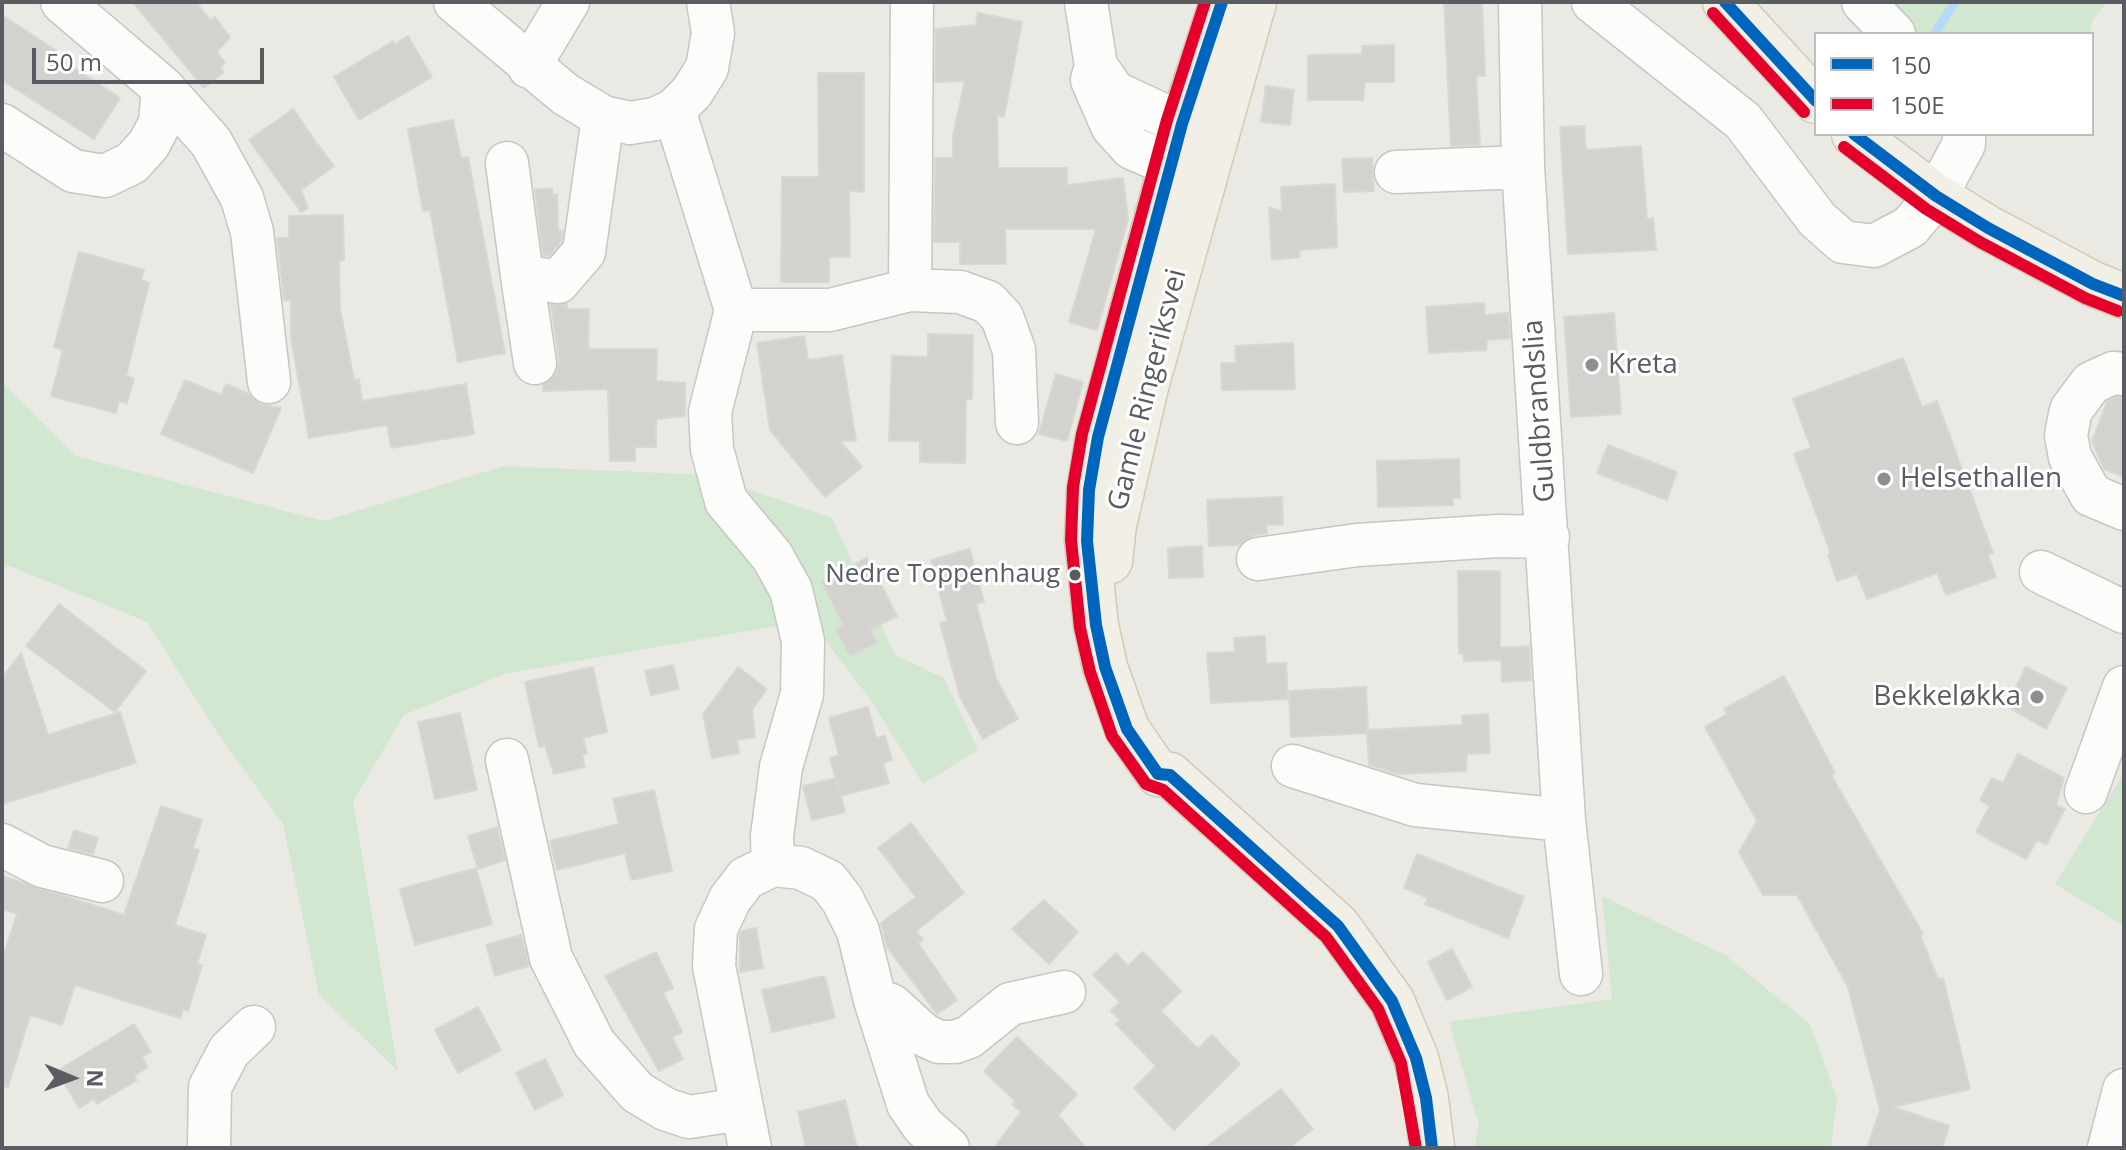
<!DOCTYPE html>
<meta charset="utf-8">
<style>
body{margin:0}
#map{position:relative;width:2126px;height:1150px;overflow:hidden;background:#eae9e4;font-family:"Open Sans",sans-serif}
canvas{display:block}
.frame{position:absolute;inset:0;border:4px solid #595d62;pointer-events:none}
.legend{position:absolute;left:1814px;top:32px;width:280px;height:104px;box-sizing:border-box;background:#fff;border:2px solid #bdbec0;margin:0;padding:10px 14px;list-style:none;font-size:24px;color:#595d62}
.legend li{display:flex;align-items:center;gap:16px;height:40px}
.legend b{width:40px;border:2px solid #bdbec0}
.north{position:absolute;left:32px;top:1038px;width:80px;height:80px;-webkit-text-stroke:6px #fff;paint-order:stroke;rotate:91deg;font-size:22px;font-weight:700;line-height:32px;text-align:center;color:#595d62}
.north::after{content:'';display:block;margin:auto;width:28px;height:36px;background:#595d62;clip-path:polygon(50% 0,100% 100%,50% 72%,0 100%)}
.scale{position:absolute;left:32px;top:48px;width:232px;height:36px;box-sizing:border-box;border:4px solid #595d62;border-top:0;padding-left:10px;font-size:24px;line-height:28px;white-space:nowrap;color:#595d62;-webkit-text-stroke:6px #fff;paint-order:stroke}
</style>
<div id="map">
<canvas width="2126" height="1150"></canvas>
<div class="frame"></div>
<ul class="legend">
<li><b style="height:10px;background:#0065bd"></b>150</li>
<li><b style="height:10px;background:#e4002b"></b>150E</li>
</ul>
<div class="north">N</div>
<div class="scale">50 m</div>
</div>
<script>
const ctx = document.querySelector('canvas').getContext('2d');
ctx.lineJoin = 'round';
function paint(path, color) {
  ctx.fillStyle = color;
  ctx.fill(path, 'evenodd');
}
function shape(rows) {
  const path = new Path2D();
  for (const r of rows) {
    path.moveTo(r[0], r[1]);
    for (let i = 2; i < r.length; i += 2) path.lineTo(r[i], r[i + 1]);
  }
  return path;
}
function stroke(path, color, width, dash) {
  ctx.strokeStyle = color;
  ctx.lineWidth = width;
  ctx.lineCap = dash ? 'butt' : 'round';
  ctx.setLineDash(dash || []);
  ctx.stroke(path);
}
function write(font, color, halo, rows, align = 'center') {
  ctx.font = font + ' "Open Sans",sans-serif';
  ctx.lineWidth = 6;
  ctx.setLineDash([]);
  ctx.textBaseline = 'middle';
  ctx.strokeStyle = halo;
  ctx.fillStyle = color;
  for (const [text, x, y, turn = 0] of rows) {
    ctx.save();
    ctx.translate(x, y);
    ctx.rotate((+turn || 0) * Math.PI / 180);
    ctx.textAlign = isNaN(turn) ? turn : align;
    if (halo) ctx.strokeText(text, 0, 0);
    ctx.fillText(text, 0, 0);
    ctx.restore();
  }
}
const green = shape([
 [1881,2,2107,2,2093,19,2090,34,1912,34],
 [2,382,75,456,324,521,504,466,706,475,832,518,895,655,944,678,978,750,923,784,870,699,810,620,504,674,404,715,353,801,398,1071,319,995,283,824,218,734,147,622,10,566,2,568],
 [2124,773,2124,926,2055,884],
 [1602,896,1725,955,1810,1024,1837,1098,1831,1148,1474,1148,1479,1125,1449,1022,1612,999]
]);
const stream = shape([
 [1935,33,1955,2]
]);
const building = shape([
 [133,2,196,2,210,20,215,17,230,37,217,52,225,63,220,67,224,72,204,88,133,2],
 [1444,2,1482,2,1485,76,1476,76,1480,145,1451,146,1444,2],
 [978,13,1022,22,1004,117,997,115,998,168,1067,168,1067,185,1123,178,1128,220,1097,330,1069,322,1096,229,1005,229,1006,264,960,264,960,242,934,242,935,158,953,158,953,135,965,81,935,82,936,29,976,25,978,13],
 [2,15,72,61,70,65,120,98,94,139,2,80,2,15],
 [408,36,432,77,359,120,334,77,393,41,395,44,408,36],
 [1394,45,1394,82,1365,82,1363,100,1308,100,1308,55,1362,54,1362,46,1394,45],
 [818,73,864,73,864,192,849,191,850,257,829,257,829,282,781,282,782,177,819,177,818,73],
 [1266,86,1294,90,1290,125,1261,122,1266,86],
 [293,109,318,145,315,146,319,146,334,166,301,190,308,208,301,212,249,140,293,109],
 [453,120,461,158,468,157,505,353,458,362,430,210,423,211,408,129,453,120],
 [1584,126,1586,150,1641,146,1647,219,1653,218,1656,250,1568,254,1560,127,1584,126],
 [1372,158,1374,191,1344,192,1342,159,1372,158],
 [1335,184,1337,247,1299,250,1300,257,1272,260,1269,207,1282,212,1281,187,1335,184],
 [535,189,552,189,552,195,557,194,558,231,563,231,561,242,549,256,543,255,535,189],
 [343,215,344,260,339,260,340,309,354,380,359,379,362,401,466,384,474,434,391,448,387,425,309,438,291,338,291,300,284,300,277,238,289,238,289,216,343,215],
 [79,252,144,270,141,280,149,283,126,376,134,379,127,403,119,401,116,413,51,396,63,350,54,347,79,252],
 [1484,303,1485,315,1508,313,1510,338,1487,340,1486,350,1429,353,1426,307,1484,303],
 [567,304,567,309,589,309,588,349,657,349,656,381,685,383,685,416,656,419,656,447,635,447,635,461,610,461,608,389,543,391,543,385,557,372,559,360,551,305,567,304],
 [1614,313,1621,414,1571,417,1564,317,1614,313],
 [928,334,973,335,972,399,966,399,965,463,920,462,920,441,889,441,892,356,928,357,928,334],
 [804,336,808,360,842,355,856,441,840,441,862,467,825,497,770,430,757,343,804,336],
 [1293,343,1295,389,1222,390,1221,363,1236,363,1235,346,1293,343],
 [1903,358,1922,407,1937,401,1993,553,1988,555,1996,577,1946,595,1937,573,1867,599,1857,574,1837,581,1828,555,1831,554,1794,454,1811,448,1793,399,1903,358],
 [1056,374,1083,382,1067,441,1039,434,1056,374],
 [185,380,221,395,226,384,249,394,260,404,281,408,253,473,161,434,185,380],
 [2117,397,2124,398,2124,477,2104,469,2092,441,2107,402,2117,397],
 [1608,445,1677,472,1667,500,1597,473,1608,445],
 [1459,459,1460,498,1453,498,1453,505,1378,507,1377,461,1459,459],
 [1282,497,1283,524,1266,525,1267,533,1254,535,1239,545,1209,546,1207,500,1282,497],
 [1202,546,1203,577,1169,578,1168,548,1202,546],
 [970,549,984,602,976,604,996,678,1018,719,983,739,960,697,940,623,947,621,931,560,970,549],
 [867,558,897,616,870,630,877,642,850,656,836,630,844,626,822,582,867,558],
 [1458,571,1500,571,1500,648,1529,646,1531,680,1502,682,1501,660,1464,661,1464,654,1459,654,1458,571],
 [59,604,146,671,115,712,26,646,59,604],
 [1265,636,1266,664,1286,663,1288,699,1211,703,1207,653,1235,652,1234,638,1265,636],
 [21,653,48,735,120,712,136,763,2,804,2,678,21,653],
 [673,665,679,689,651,695,645,671,673,665],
 [593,667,607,732,583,738,587,754,582,755,585,767,554,774,545,746,539,747,525,682,593,667],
 [738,667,767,689,752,710,755,737,737,740,739,753,712,758,703,714,738,667],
 [2026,667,2067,688,2046,729,2006,706,2026,667],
 [1784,676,1835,773,1831,775,1923,934,1920,935,1938,979,1943,978,1970,1089,1893,1107,1949,1126,1942,1148,1867,1148,1880,1110,1848,987,1797,895,1763,895,1739,852,1757,821,1705,727,1727,714,1724,709,1784,676],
 [1366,687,1368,730,1463,725,1462,716,1488,714,1490,753,1467,754,1466,771,1398,774,1369,765,1367,733,1291,737,1289,691,1366,687],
 [868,707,876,738,885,736,892,760,883,763,889,783,841,796,830,758,839,755,829,718,868,707],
 [460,713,477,790,435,799,418,722,460,713],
 [2018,754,2064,778,2056,805,2065,809,2046,845,2037,840,2026,859,1976,832,1990,806,1980,800,1992,778,2003,783,2018,754],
 [836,778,845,812,812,820,803,786,836,778],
 [654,790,672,871,631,880,625,853,557,870,550,841,619,824,613,799,654,790],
 [161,806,202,820,193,848,199,850,175,925,206,935,197,964,202,965,188,1011,183,1009,180,1018,75,985,62,1025,30,1015,8,1087,2,1086,2,960,17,914,2,909,2,876,124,915,161,806],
 [911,823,964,893,916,931,923,940,918,943,957,1000,937,1014,887,947,881,923,916,897,878,848,911,823],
 [497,827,505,860,478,869,468,836,497,827],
 [74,830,98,838,93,854,68,848,74,830],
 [1417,854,1524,897,1508,938,1425,904,1428,898,1404,888,1417,854],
 [476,868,492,924,415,945,400,889,476,868],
 [1044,900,1078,932,1049,964,1012,929,1044,900],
 [756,928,763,968,740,972,740,935,742,931,756,928],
 [521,935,529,966,495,976,486,945,521,935],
 [1452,949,1472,987,1447,1000,1428,962,1452,949],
 [656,952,673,988,663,992,682,1032,672,1037,683,1059,659,1071,605,976,656,952],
 [1143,952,1181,991,1161,1011,1198,1049,1212,1035,1240,1064,1174,1130,1134,1088,1156,1066,1116,1024,1120,1020,1111,1011,1120,1002,1093,975,1116,953,1128,966,1143,952],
 [825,976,835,1018,772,1032,762,990,825,976],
 [478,1007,501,1050,458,1073,435,1030,478,1007],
 [134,1024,151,1052,142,1057,148,1067,134,1076,137,1080,97,1104,94,1099,79,1108,57,1071,134,1024],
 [1017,1037,1077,1094,1058,1115,1086,1148,994,1148,1021,1112,1012,1104,1015,1101,984,1071,1017,1037],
 [545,1059,563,1095,535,1110,516,1073,545,1059],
 [1281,1089,1313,1129,1289,1148,1205,1148,1281,1089],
 [845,1100,857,1148,806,1148,798,1112,845,1100]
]);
const minor = shape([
 [62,2,163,88,211,142,242,198,252,232,269,382],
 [455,2,565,94,603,117,630,123,655,119,674,110,692,92,707,68,713,33,708,2],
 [1086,2,1096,66,1092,80,1112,126,1132,148,1171,165,1210,152,1182,124,1114,92,1096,66],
 [1520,2,1523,167,1564,820,1581,974],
 [1593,2,1743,121,1817,219,1843,242,1874,246,1910,227,1936,196,1964,144,1964,134],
 [1863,2,1894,34],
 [529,67,568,2],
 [674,110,736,310,710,412,712,449,726,501,772,556,791,590,803,641,802,694,781,767,772,836,773,865],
 [2,125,73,171,105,176,132,163,149,144,160,123,163,88],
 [507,163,522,276,558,282,584,252,603,117],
 [1396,172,1523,167],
 [522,276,535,363],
 [910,290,912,2],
 [736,310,830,310,910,290,960,292,988,302,1002,317,1014,350,1017,423],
 [2124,374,2113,373,2091,383,2071,410,2066,435,2070,457,2091,495,2124,509],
 [1258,559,1357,545,1498,536,1548,537],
 [2041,572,2124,612],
 [507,760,551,958,594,1043,637,1092,665,1109,689,1117,742,1109],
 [1293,766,1415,805,1564,820],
 [2086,792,2124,687],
 [2,845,42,866,102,881],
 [875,1000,891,1005,924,1035,939,1042,955,1042,969,1037,1010,1004,1064,992],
 [209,1148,210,1087,229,1051,254,1027],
 [750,1148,714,966,716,929,730,899,746,878,773,865,801,868,828,881,842,899,858,931,875,1000,908,1104,923,1126,948,1148],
 [2109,1148,2124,1090]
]);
const major = shape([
 [1222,2,1182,124,1098,437,1089,490,1087,541,1096,625,1105,667,1127,729,1158,774,1170,775,1338,926,1392,1001,1416,1058,1426,1098,1432,1148],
 [1725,2,1816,101],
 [1854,134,1936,196,1988,228,2093,284,2124,296],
 [1110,561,1114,525,1146,387,1254,2]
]);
const bus1 = shape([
 [1222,2,1182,124,1098,437,1089,490,1087,541,1096,625,1105,667,1127,729,1158,774,1170,775,1338,926,1392,1001,1416,1058,1426,1098,1432,1148],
 [1725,2,1816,101],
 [1854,134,1936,196,1988,228,2093,284,2124,296]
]);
const bus2 = shape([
 [1205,2,1167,120,1082,434,1073,487,1071,540,1080,628,1090,672,1112,736,1146,784,1163,790,1326,937,1378,1009,1401,1063,1416,1148],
 [1713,13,1804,112],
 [1844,147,1926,209,1980,242,2085,298,2118,311]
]);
const markers = [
 [1592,365,8,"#8c8e90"],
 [1884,479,8,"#8c8e90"],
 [1075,575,7,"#595d62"],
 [2037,697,8,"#8c8e90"]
];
const busNames = [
 ["Nedre Toppenhaug",1060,575]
];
const poiNames = [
 ["Kreta",1608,365],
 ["Helsethallen",1900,479],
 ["Bekkeløkka",2021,697,"right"]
];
const streetNames = [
 ["Gamle Ringeriksvei",1148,390,-76],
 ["Guldbrandslia",1540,411,-94]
];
paint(green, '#d1e7cf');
stroke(stream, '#b5daf7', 9);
paint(building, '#d3d2cf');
stroke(building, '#d9d7d3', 2);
stroke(minor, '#c6c6c4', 45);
stroke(major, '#d2cab1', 47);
stroke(minor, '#fcfcfb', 42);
stroke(major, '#f2f0e6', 44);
stroke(bus1, '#0065bd', 12);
stroke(bus2, '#e4002b', 12);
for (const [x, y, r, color] of markers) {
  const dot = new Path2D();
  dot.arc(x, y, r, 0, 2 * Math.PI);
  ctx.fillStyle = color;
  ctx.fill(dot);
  stroke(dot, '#fff', 3);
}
write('26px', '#595d62', '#fff', busNames, 'right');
write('28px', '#595d62', '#fff', poiNames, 'left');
write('28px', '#595d62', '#fff', streetNames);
</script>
